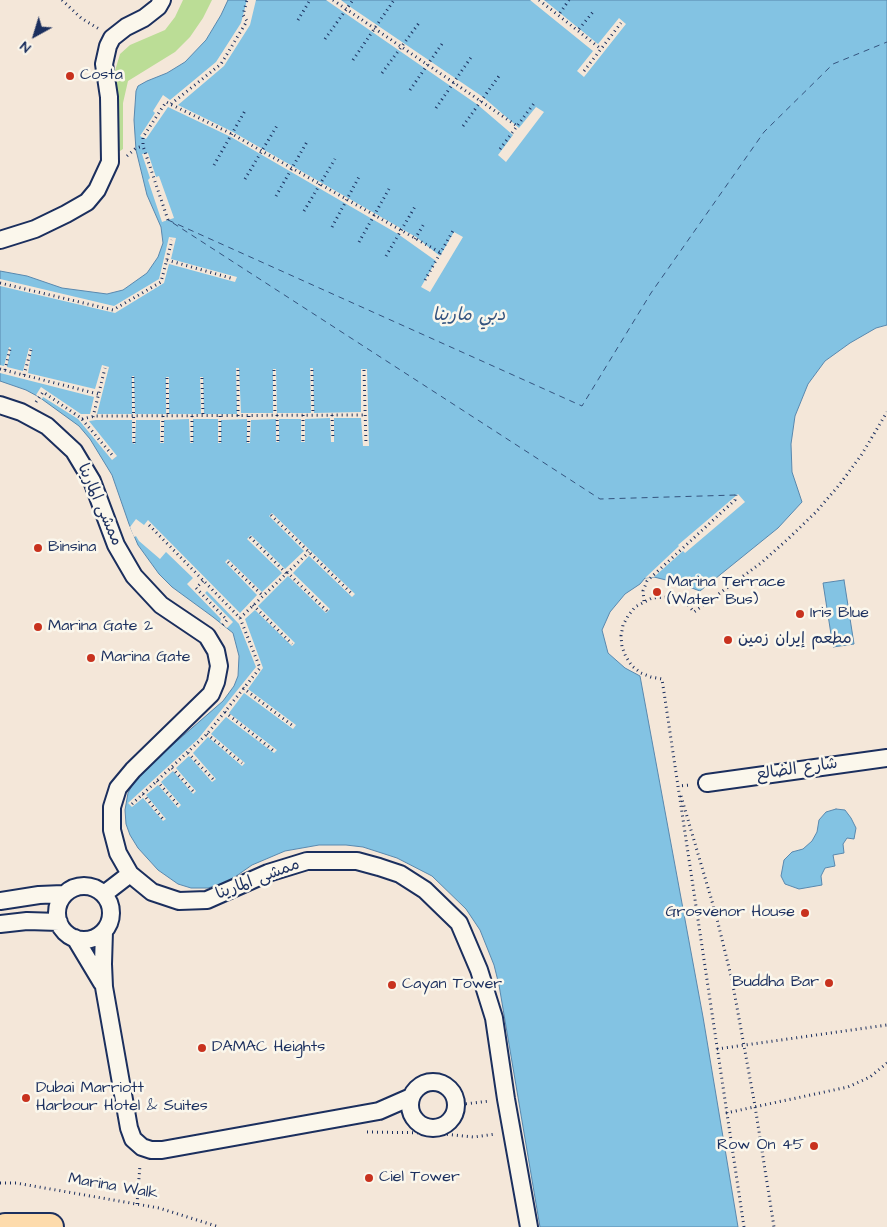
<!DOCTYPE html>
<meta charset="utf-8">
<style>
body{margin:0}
#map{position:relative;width:887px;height:1227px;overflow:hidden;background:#f4e7d9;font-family:"Architects Daughter",sans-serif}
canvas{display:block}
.north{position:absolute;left:10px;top:10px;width:50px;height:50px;-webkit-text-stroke:4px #fbf7ec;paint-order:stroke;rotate:219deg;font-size:14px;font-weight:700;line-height:20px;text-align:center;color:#1b2f5e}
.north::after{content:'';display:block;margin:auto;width:18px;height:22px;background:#1b2f5e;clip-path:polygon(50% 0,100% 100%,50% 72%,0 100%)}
</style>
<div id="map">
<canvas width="887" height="1227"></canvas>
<div class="north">N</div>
</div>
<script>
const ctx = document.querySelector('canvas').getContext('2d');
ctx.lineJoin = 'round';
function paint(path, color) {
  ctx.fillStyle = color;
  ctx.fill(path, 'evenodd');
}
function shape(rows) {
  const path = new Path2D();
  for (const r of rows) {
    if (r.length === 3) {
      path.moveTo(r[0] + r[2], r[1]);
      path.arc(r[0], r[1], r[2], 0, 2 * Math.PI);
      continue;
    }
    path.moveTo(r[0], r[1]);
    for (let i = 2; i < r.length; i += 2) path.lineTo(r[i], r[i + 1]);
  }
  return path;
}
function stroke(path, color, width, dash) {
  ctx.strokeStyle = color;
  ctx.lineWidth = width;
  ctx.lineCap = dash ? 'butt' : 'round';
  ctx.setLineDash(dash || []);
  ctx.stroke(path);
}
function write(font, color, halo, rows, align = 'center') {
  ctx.font = font + ' "Architects Daughter","Playpen Sans Arabic",sans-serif';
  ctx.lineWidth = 5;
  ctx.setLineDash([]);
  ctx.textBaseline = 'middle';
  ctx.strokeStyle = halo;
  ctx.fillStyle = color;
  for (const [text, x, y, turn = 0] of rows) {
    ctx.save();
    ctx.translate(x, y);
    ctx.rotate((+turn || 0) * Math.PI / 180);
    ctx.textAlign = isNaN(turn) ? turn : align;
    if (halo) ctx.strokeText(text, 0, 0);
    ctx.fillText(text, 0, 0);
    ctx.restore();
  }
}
const green = shape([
 [183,0,212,0,203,18,190,37,175,52,128,81,123,103,123,149,120,151,116,149,114,74,120,54,130,45,165,30,175,17]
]);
const water = shape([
 [228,0,887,0,887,325,876,328,850,343,825,361,808,384,795,416,791,444,792,472,802,502,778,528,700,591,678,583,654,577,645,578,640,584,625,594,610,612,602,630,608,653,625,668,640,676,703,1017,738,1227,540,1227,499,985,494,965,480,930,466,909,432,876,397,858,363,847,346,845,319,845,285,851,252,865,229,881,208,888,191,888,178,884,158,870,138,848,130,835,126,824,125,810,128,793,138,775,223,701,234,686,238,676,239,656,233,633,213,617,172,587,159,574,138,545,129,524,112,475,90,439,79,426,39,397,26,390,0,381,0,271,27,276,62,288,107,294,123,290,147,273,158,257,163,243,161,227,147,195,136,150,134,120,136,91,138,86,147,81,167,73,185,62,206,40,221,15,228,0],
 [844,580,854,644,833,647,823,583,844,580],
 [836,809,845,810,851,818,856,828,854,839,847,838,843,844,844,853,833,855,835,866,825,868,821,876,822,885,799,889,785,884,781,876,784,860,792,852,803,849,812,841,817,832,819,820,826,812,836,809]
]);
const pier = shape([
 [247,0,256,0,250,25,224,66,178,105,233,132,416,237,440,256,454,232,463,237,430,292,421,287,436,261,398,234,231,137,168,107,146,139,140,136,155,113,153,111,163,95,170,100,216,62,241,23],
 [326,0,341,0,349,6,483,97,519,128,536,107,544,112,506,162,498,155,513,135,478,105],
 [530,0,544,0,598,44,619,18,626,24,584,77,577,71,593,51],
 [148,153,156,177,159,176,174,218,162,222,148,180,150,178,142,154],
 [169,237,176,238,171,259,237,277,235,282,169,264,164,283,115,313,0,286,0,279,114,306,159,279],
 [9,347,11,348,7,367,23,371,29,348,32,349,28,373,95,389,102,365,109,367,97,414,132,414,132,376,134,376,135,414,166,414,166,377,169,377,169,414,201,414,200,377,203,377,204,414,237,414,236,368,239,368,241,413,273,413,273,369,276,369,277,413,311,413,310,368,313,368,314,413,361,412,361,369,367,369,369,446,363,446,361,418,334,418,334,442,331,442,330,418,305,419,305,442,301,442,301,419,279,419,279,442,276,442,276,419,251,420,250,443,247,443,247,419,221,420,221,443,218,443,218,419,193,419,193,443,190,443,189,419,164,420,164,443,160,443,160,420,136,420,135,444,132,443,132,420,96,420,89,421,117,456,112,460,78,419,43,397,42,399,36,395,41,387,81,414,90,414,94,397,0,373,0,365,4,366],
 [738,494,745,502,685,553,683,551,654,577,645,578,679,546,678,545],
 [272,513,355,594,352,597,309,556,293,573,330,609,326,613,288,576,258,606,295,643,292,646,255,610,245,619,263,668,248,689,296,725,293,729,244,693,229,713,277,750,274,753,226,717,211,734,245,763,242,766,208,737,193,753,216,779,212,782,189,756,176,768,196,791,193,794,173,771,161,782,181,805,178,808,158,785,146,795,166,819,163,821,143,798,132,807,128,803,198,739,256,667,239,624,207,591,205,593,233,622,227,628,220,622,221,619,187,584,193,578,166,552,160,559,139,541,136,536,134,537,130,527,136,519,144,525,148,520,240,613,257,595,225,562,228,559,262,592,282,573,247,539,251,535,285,569,304,551,269,516]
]);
const ferry = shape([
 [168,220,582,406,651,293,764,132,833,64,887,42],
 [173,223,600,499,736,495]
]);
const path = shape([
 [62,0,81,18,99,29],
 [333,0,517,126],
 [539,0,601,49],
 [560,13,569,0],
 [298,20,310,0],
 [579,29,593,12],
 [325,39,353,0],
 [353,60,394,0],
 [584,71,621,23],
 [382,73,419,23],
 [410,90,444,41],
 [171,104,221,64,247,21,243,15,247,0],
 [436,108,472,56],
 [463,126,499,76],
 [500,149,535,102],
 [127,156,136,148,143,146],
 [214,165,246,109],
 [245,179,278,124],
 [276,196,308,140],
 [304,211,335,159],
 [168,220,143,146,143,137,166,102,232,134,441,253],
 [332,227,360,175],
 [415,239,425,222],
 [359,242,389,189],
 [386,256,416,205],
 [167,260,234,279],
 [425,280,454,229],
 [0,283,113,310,161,282,172,240],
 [0,369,98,394],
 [5,370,10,349],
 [238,370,238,416],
 [274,370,275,415],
 [312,370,313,415],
 [364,370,366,445],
 [24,375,31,350],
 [133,377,134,443],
 [167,378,168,416],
 [202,378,203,416],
 [36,402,43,392,81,418,113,456],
 [277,415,278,441],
 [332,415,333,440],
 [192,416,192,442],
 [93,417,105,368],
 [82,419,95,416,365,415],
 [303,441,303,415],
 [162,442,163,416],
 [220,442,220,416],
 [248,442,249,416],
 [271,515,353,595],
 [250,537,286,573],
 [228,562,263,596],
 [287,572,327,611],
 [203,581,196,588,227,620,220,628],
 [644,601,643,591,647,581,735,500,736,495],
 [253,605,292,644],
 [240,618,309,552],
 [243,688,293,726],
 [225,712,274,751],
 [207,734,242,763],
 [188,753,213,779],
 [172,768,193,791],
 [157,781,179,806],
 [678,787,678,786,690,785],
 [143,794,163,819],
 [681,796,716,915,732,980,755,1106,774,1227],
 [132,804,207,734,260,668,240,618,149,525],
 [717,1049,887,1025],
 [456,1105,490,1101],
 [726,1113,848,1087,870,1077,887,1063],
 [367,1132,433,1133,474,1137,496,1134],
 [0,1183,16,1183,159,1208,219,1227],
 [137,1204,140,1165],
 [744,1227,662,679,651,677,641,673,632,666,626,657,622,647,621,636,623,625,628,616,635,607,652,598,671,597,688,605,694,612,761,563,789,538,816,512,840,484,862,454,887,412]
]);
const street = shape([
 [0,240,35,229,66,214,87,202,97,190,110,162,109,97,104,64,108,46,112,38,126,27,144,18,158,7,162,0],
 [0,405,21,412,47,426,74,451,92,481,116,545,134,576,161,605,207,636,216,651,219,666,216,682,211,694,133,770,118,788,112,807,112,830,118,853,130,874,152,892,179,901,207,900,268,873,307,861,357,861,379,867,400,874,425,890,459,923,479,970,494,1018,506,1099,529,1227],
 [707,783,887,758],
 [84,913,27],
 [104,894,130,874],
 [0,901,39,895,63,894],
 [0,924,27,921,59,922],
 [104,931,103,964,104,987,129,1128,133,1139,142,1147,151,1150,162,1150,379,1111,411,1097],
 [75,938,102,983],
 [433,1105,23]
]);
const primary = shape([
 [5,1227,50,1227]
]);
const markers = [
 [70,76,5,"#c8321e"],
 [38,548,5,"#c8321e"],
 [657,592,5,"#c8321e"],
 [800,614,5,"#c8321e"],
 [38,627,5,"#c8321e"],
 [728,640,5,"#c8321e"],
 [91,658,5,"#c8321e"],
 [805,913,5,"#c8321e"],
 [829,983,5,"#c8321e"],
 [392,985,5,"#c8321e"],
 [202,1048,5,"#c8321e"],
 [26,1098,5,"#c8321e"],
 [814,1146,5,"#c8321e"],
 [369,1178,5,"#c8321e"]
];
const poiNames = [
 ["Costa",80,76],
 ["Binsina",48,548],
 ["Marina Terrace",667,583],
 ["(Water Bus)",667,601],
 ["Iris Blue",810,614],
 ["Marina Gate 2",48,627],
 ["مطعم إيران زمين",738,640],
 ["Marina Gate",101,658],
 ["Grosvenor House",795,913,"right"],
 ["Buddha Bar",819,983,"right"],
 ["Cayan Tower",402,985],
 ["DAMAC Heights",212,1048],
 ["Dubai Marriott",36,1089],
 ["Harbour Hotel & Suites",36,1107],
 ["Row On 45",804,1146,"right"],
 ["Ciel Tower",379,1178]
];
const streetNames = [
 ["ممشى المارينا",99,505,66],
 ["شارع الضالع",797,770,-8],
 ["ممشى المارينا",258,880,-21],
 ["Marina Walk",113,1187,10]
];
const waterNames = [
 ["دبي مارينا",469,316]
];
paint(green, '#bbdd96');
paint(water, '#83c3e3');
stroke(water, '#5988ae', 1);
paint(pier, '#f4e7d9');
stroke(ferry, '#35547f', 1, [6, 5]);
stroke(street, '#1b2f5e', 20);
stroke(primary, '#1b2f5e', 30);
stroke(path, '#1b2f5e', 3, [1, 4]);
stroke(street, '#fbf7ec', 16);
stroke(primary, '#fddbac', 26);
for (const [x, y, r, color] of markers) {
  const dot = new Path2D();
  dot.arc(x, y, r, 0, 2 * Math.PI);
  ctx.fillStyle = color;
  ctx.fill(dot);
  stroke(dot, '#fbf7ec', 2);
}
write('16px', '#1b2f5e', '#fbf7ec', poiNames, 'left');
write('16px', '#1b2f5e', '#fbf7ec', streetNames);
write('italic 18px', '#35547f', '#fbf7ec', waterNames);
</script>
